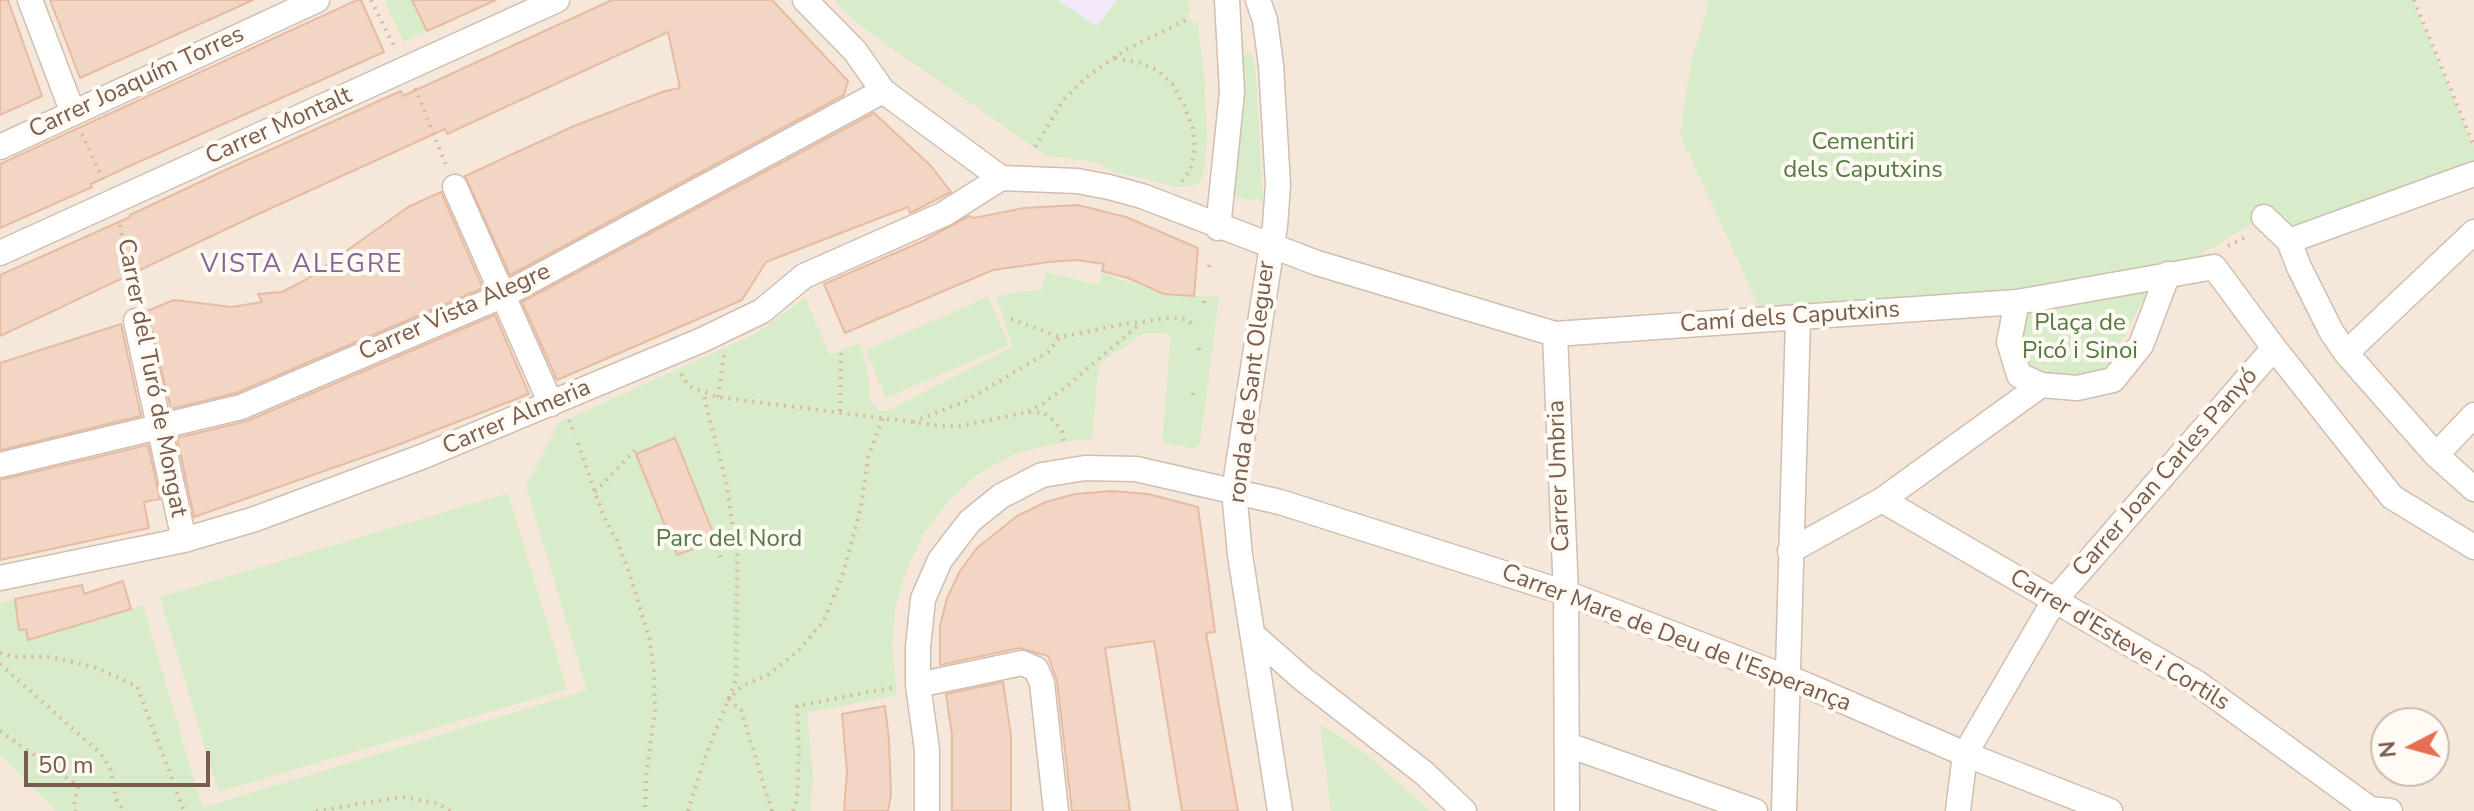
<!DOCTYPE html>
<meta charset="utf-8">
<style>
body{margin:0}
#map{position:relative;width:2474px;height:811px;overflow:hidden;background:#fdf6ec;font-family:"Nunito Sans",sans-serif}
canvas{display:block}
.north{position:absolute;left:2370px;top:707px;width:80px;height:80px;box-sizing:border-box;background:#fffaf3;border:2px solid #cabbb1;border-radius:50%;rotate:264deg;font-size:22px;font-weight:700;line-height:32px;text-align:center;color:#7a5c4d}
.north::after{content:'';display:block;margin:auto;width:28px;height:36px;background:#e76f51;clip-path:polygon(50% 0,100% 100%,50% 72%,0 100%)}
.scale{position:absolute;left:24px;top:751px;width:186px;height:36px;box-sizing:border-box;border:4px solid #7a5c4d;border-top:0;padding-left:10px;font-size:24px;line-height:28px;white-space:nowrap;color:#7a5c4d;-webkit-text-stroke:6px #fffaf3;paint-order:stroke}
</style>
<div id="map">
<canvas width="2474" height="811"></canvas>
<div class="north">N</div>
<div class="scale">50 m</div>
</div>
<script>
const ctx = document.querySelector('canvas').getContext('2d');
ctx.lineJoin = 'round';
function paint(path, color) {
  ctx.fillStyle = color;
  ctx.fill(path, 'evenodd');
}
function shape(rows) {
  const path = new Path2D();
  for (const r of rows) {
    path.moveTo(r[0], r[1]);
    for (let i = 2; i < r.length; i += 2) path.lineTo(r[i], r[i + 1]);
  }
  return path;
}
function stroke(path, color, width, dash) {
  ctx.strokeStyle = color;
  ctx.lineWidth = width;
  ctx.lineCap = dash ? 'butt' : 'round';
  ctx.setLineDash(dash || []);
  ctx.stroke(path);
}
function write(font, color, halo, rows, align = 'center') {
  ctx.font = font + ' "Nunito Sans",sans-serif';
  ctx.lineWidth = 8;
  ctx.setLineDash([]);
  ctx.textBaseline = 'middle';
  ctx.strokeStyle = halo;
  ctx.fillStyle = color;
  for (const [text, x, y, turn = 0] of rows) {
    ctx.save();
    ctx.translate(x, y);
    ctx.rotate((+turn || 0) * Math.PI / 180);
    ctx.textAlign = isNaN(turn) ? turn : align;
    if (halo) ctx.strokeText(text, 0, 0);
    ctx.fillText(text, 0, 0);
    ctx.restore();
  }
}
const residential = shape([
 [0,0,2474,0,2474,811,0,811],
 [2386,723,2434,723,2434,771,2386,771]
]);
const education = shape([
 [1057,0,1118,0,1096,27]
]);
const green = shape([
 [384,0,412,0,427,31,404,42],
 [834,0,1057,0,1096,26,1118,0,1187,0,1191,10,1187,13,1193,24,1197,21,1204,74,1207,139,1203,177,1196,185,1177,187,1111,171,1100,163,1045,155,887,45,851,18],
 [1709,0,2413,0,2474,148,2474,174,2289,241,2263,217,2168,274,1765,320,1680,134,1691,63],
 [1248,53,1253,56,1256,74,1263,202,1235,197,1232,192,1242,57],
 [1046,272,1098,285,1102,273,1164,294,1219,297,1200,444,1195,449,1162,442,1171,334,1145,333,1099,363,1092,439,1064,442,1016,453,977,475,949,501,925,531,905,574,895,607,892,644,897,695,807,713,813,772,811,811,56,811,0,755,0,603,15,599,19,630,26,629,28,640,143,605,202,808,587,690,526,486,559,423,755,334,805,298,830,355,859,343,867,367,870,399,878,411,890,410,1012,347,997,296,1042,289],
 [2149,289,2105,372,2089,377,2031,370,2020,347,2029,309],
 [988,297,1009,345,886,398,866,350],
 [508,493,567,689,218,792,160,597],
 [1320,724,1366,754,1430,811,1331,811]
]);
const building = shape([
 [0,0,8,0,42,96,0,115,0,0],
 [50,0,253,0,80,78,50,0],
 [357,0,361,0,384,52,132,165,91,184,92,187,0,228,0,164,357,0],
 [412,0,496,0,427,31,412,0],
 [612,0,772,0,848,81,844,95,510,275,465,176,574,126,665,91,680,88,668,32,447,134,445,129,256,215,0,336,0,275,130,217,130,215,232,167,401,91,403,96,612,0],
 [874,113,931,166,951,192,910,213,908,207,766,262,742,300,557,380,522,302,874,113],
 [441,192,483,288,236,393,171,409,147,311,174,300,232,307,262,302,258,294,282,292,307,279,408,207,441,192],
 [1078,205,1126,217,1198,248,1194,296,1164,294,1128,278,1102,271,1104,264,1077,260,1049,262,993,270,845,333,824,284,923,241,969,216,974,218,1024,208,1078,205],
 [495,315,529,394,395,446,194,517,177,438,247,421,495,315],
 [121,324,141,416,0,450,0,363,121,324],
 [675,438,716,540,677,555,636,454,675,438],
 [148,445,160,499,144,502,149,528,0,560,0,480,148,445],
 [1111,491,1148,494,1198,507,1215,632,1206,633,1238,811,1182,811,1154,641,1105,648,1130,811,1072,811,1057,681,1048,656,1019,648,940,665,940,626,947,598,960,571,977,548,1017,516,1046,502,1075,494,1111,491],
 [123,581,131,609,28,640,26,629,19,630,15,599,82,585,84,594,123,581],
 [1003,682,1011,736,1011,811,952,811,952,735,946,694,1003,682],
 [885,706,889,740,891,795,888,811,844,811,847,772,842,714,885,706]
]);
const path = shape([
 [371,0,395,48],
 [2414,0,2474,146],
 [1115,58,1140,63,1157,70,1173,85,1184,105,1193,129,1195,147,1191,169,1179,185],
 [415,88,446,165],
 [82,134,103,180],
 [1035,147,1064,99,1089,75,1127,49,1190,18],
 [120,225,132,299],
 [2228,246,2248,236],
 [1209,267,1210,260],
 [1204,303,1205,296],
 [1011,319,1060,337],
 [1199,350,1200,342],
 [681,374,689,386,718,397,943,426,962,426,1027,412,1044,413,1055,422,1062,432,1064,442],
 [1193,395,1194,387],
 [718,397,724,355],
 [840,411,841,351],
 [1028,411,1041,405,1068,385,1141,323],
 [569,420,575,435],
 [913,422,966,401,1048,352,1060,337,1125,324,1169,318,1186,319,1196,327],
 [578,443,603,515,617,541,630,575,650,641,654,672,655,710,646,777,645,811],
 [595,492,636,449],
 [713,541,721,558],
 [0,653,13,657,52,657,94,667,137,686,184,811],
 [0,664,100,753,111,770,116,799,124,811],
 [0,731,78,786,74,805,76,811],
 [316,811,402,797,437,803,450,811],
 [688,811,704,760,736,680,737,555,726,481,703,393],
 [772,811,741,710,729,699,741,687,769,674,799,650,823,622,842,577,861,507,868,457,883,418],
 [793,811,797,799,799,753,797,706,895,687]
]);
const minor = shape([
 [30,0,73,113],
 [805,0,855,51,883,91,1001,178],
 [1258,0,1265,20,1271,65,1278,185,1275,226,1234,491,1240,555,1280,811],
 [0,147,317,0],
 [1001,178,1077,181,1109,187,1142,196,1317,263,1555,334,2017,302,2214,267,2274,348,2392,497,2474,547],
 [455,187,551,404],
 [2264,217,2289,241,2299,267,2331,331,2346,353,2436,455,2474,489],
 [1218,228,1232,92,1227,0],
 [2289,241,2474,174],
 [0,253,557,0],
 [2017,302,2009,342,2019,375,2041,385,2077,388,2113,380,2141,345,2168,274],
 [136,321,184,540],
 [1555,334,1566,593,1567,811],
 [2346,353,2474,232],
 [2436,455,2474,415],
 [0,465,241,407,504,295,883,91],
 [1882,500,2197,683,2370,809,2390,811],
 [1790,551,1882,500,2041,385],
 [0,578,184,540,255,519,424,456,702,340,762,311,804,276,944,214,1001,178],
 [1253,635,1303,679,1424,773,1464,811],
 [918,685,1022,663,1036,669,1042,683,1056,811],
 [1568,745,1755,811],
 [927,811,927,750,918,685,918,647,923,599,940,560,970,521,1001,496,1042,475,1085,468,1136,469,1280,502,1566,593,1804,684,1965,754,2110,811],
 [1784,811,1798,319],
 [1958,811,1965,754,2054,601,2274,348]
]);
const streetNames = [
 ["Carrer Joaquím Torres",137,83,-25],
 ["Carrer Montalt",279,127,-24],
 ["Carrer Vista Alegre",455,313,-24],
 ["Camí dels Caputxins",1790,318,-4],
 ["Carrer del Turó de Mongat",151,378,79],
 ["ronda de Sant Oleguer",1253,382,-83],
 ["Carrer Almeria",517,418,-23],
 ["Carrer Joan Carles Panyó",2166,473,-49],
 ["Carrer Umbria",1560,476,-92],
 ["Carrer Mare de Deu de l'Esperança",1676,639,21],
 ["Carrer d'Esteve i Cortils",2119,641,31]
];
const parkNames = [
 ["Cementiri",1863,143],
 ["dels Caputxins",1863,171],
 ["Plaça de",2080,324],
 ["Picó i Sinoi",2080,352],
 ["Parc del Nord",729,540]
];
const neighbourhoodNames = [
 ["VISTA ALEGRE",302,266]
];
paint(residential, '#f5e8da');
paint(education, '#f3e8fa');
paint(green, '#d8ecc9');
paint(building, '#f3d5c3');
stroke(building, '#e6bba3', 2);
stroke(minor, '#d1beb0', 27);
stroke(path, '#d9b8a5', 4, [2, 6]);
stroke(minor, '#fff', 24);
write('24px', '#7a5c4d', '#fffaf3', streetNames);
write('24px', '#537a41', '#fffaf3', parkNames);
ctx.letterSpacing = '2px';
write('26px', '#846695', '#fffaf3', neighbourhoodNames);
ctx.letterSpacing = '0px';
</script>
